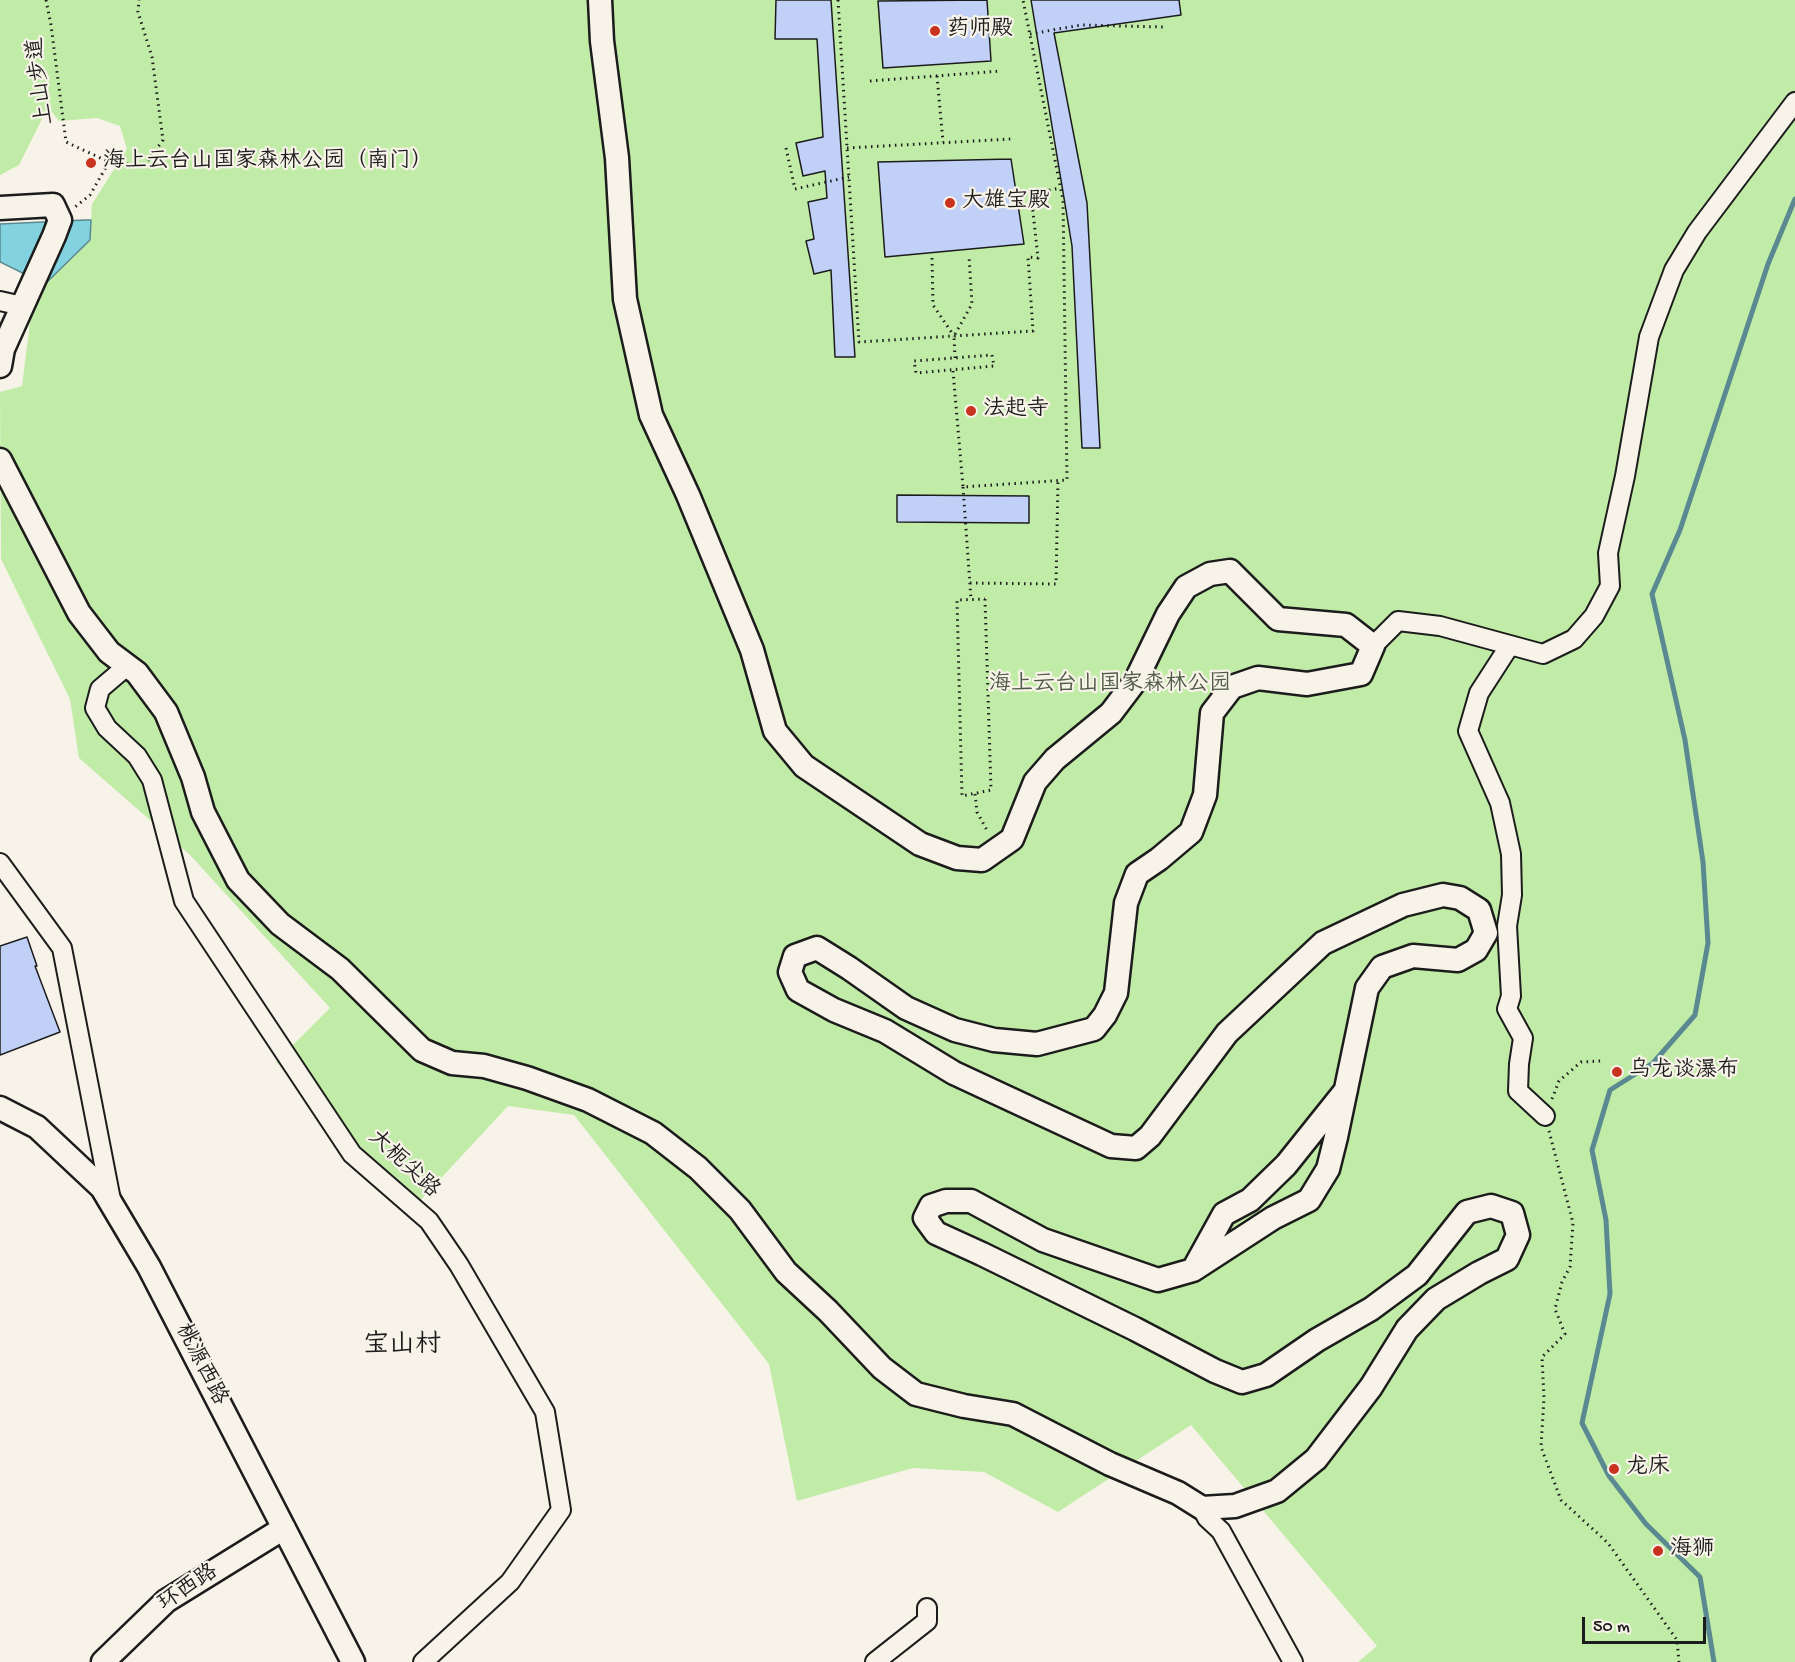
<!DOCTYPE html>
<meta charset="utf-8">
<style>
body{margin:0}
#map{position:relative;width:1795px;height:1662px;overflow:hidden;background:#f7f3e8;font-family:"Gochi Hand",sans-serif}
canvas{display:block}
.scale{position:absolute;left:1582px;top:1617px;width:124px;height:27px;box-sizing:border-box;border:3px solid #1c1c1c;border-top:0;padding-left:8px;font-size:18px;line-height:21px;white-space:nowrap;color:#1c1c1c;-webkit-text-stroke:4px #f7f3e8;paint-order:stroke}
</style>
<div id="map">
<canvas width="1795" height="1662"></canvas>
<div class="scale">50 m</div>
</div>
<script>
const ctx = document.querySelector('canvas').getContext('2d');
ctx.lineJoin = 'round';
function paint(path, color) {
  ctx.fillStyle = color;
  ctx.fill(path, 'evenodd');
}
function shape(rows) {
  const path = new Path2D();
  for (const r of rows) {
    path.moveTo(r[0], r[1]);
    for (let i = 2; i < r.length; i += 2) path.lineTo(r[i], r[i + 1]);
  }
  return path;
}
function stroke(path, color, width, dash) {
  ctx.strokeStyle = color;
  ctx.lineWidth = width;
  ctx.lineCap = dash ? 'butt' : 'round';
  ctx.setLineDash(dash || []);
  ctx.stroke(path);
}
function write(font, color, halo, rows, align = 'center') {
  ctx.font = font + ' "Gochi Hand","LXGW WenKai TC",sans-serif';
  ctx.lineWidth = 4.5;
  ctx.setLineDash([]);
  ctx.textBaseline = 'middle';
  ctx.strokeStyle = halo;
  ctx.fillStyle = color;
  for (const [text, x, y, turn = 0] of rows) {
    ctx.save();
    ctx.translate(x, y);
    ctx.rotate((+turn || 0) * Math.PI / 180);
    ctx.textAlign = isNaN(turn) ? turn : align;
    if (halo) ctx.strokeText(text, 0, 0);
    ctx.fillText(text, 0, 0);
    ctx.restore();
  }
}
const green = shape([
 [0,0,1795,0,1795,1662,1358,1662,1377,1646,1191,1425,1058,1512,984,1472,913,1468,797,1501,769,1364,574,1115,508,1106,417,1204,276,1062,330,1008,190,855,79,758,70,699,1,559,0,392,22,386,31,314,45,284,90,240,92,204,127,149,120,126,97,118,59,121,48,107,19,165,0,175]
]);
const water = shape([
 [85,220,91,220,90,240,45,284,0,262,0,224,85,220]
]);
const stream = shape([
 [1714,1662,1700,1577,1646,1524,1609,1476,1582,1423,1610,1294,1606,1220,1592,1150,1610,1090,1653,1063,1695,1015,1708,943,1703,862,1685,740,1652,594,1680,530,1768,264,1795,199]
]);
const building = shape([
 [776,0,831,0,855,357,835,357,831,270,814,274,806,241,814,239,808,202,827,198,825,171,803,176,796,143,823,137,817,39,775,39,776,0],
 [987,0,991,61,883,68,878,1,987,0],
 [1031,0,1179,0,1181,15,1054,33,1087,203,1100,448,1082,448,1072,246,1031,0],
 [1011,159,1024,244,885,257,878,162,1011,159],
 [897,495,1029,496,1029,523,897,522,897,495],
 [27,937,37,966,35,966,60,1032,0,1055,0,946,27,937]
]);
const path = shape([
 [46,0,51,25,66,142,109,162,90,195,75,207],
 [838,0,859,342,1033,331,1028,257,1038,258,1031,194,1060,188],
 [1030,34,1081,25,1164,27],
 [937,76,943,142],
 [870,81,1001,71],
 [786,148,795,189,849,177],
 [847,148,1011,139],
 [109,162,144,166,163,140,152,57,138,12,139,0],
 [932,258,933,305,954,336],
 [992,355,994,366,916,373,914,361,992,355],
 [955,358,954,336,972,304,969,256],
 [953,371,963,487,1067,480,1063,200,1023,0],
 [963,487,971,599],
 [970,583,1056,584,1058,480],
 [985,599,991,790,962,796,957,600,985,599],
 [975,794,977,812,988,832],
 [1552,1099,1559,1081,1581,1062,1601,1061],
 [1549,1131,1573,1223,1570,1267,1562,1282,1555,1309,1565,1334,1542,1357,1544,1398,1541,1447,1561,1500,1608,1543,1677,1640,1679,1662]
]);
const minor = shape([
 [0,301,22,306],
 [1510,645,1479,693,1468,731,1500,803,1511,854,1512,895,1507,926,1511,996,1507,1009,1523,1038,1519,1064,1518,1091,1545,1116],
 [1373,646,1398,621,1440,626,1543,654,1574,639,1594,616,1610,586,1608,553,1625,476,1649,337,1674,270,1697,232,1795,102],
 [127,666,100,689,95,708,107,728,137,756,152,780,184,901,352,1154,429,1221,459,1265,545,1412,561,1510,510,1582,423,1662],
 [0,863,62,948,111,1200],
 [1202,1508,1207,1518,1221,1531,1293,1662],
 [875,1662,927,1621,927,1608]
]);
const tertiary = shape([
 [600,0,602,41,617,158,625,299,651,415,688,495,752,650,775,731,804,766,920,844,957,858,982,860,1012,839,1035,782,1055,759,1111,713,1136,680,1168,614,1186,587,1210,574,1230,571,1278,619,1346,625,1373,646,1361,674,1307,684,1258,678,1232,687,1212,713,1205,795,1191,832,1159,859,1137,874,1126,903,1116,993,1105,1015,1094,1029,1037,1044,994,1040,955,1030,906,1008,849,968,817,948,795,956,790,972,798,990,834,1010,885,1031,954,1073,1111,1146,1136,1148,1150,1136,1227,1033,1323,943,1403,905,1443,895,1460,898,1479,910,1486,933,1476,950,1458,960,1413,956,1382,967,1367,988,1336,1137,1328,1169,1309,1200,1273,1218,1193,1270,1224,1214,1250,1200,1286,1165,1346,1090],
 [0,208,53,205,60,220,54,236,3,349,0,366],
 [0,460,79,613,109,652,137,673,166,712,193,777,203,812,238,880,280,924,340,969,422,1050,452,1063,484,1066,527,1078,588,1100,653,1133,698,1168,740,1210,786,1272,828,1311,882,1368,916,1394,964,1406,1013,1414,1110,1464,1178,1493,1202,1508,1235,1506,1277,1491,1316,1459,1371,1387,1407,1329,1436,1299,1479,1273,1507,1259,1518,1235,1512,1213,1491,1206,1467,1212,1417,1275,1371,1309,1317,1340,1266,1375,1242,1382,1215,1371,1135,1329,982,1254,936,1233,925,1218,931,1206,946,1201,971,1201,1043,1240,1158,1280,1193,1270],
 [0,1108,37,1127,102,1188,149,1267,353,1662],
 [103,1662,166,1601,284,1528]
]);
const markers = [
 [935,31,6,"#c8321e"],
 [91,163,6,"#c8321e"],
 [950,203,6,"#c8321e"],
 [971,411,6,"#c8321e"],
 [1617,1072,6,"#c8321e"],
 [1614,1469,6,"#c8321e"],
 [1658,1551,6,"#c8321e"]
];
const poiNames = [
 ["药师殿",947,31],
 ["海上云台山国家森林公园（南门）",103,163],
 ["大雄宝殿",962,203],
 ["法起寺",983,411],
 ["乌龙谈瀑布",1629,1072],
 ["龙床",1626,1469],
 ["海狮",1670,1551]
];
const streetNames = [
 ["上山步道",42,81,-97],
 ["大枙尖路",403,1165,43],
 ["桃源西路",200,1365,63],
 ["环西路",189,1589,-34]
];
const parkNames = [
 ["海上云台山国家森林公园",1110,686]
];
const quarterNames = [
 ["宝山村",402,1347]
];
paint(green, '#c1eca8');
paint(water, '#83d2df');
stroke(water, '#5a8991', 1.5);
stroke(stream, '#5a8991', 5);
paint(building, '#c1d0f7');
stroke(building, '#1c1c1c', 1.5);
stroke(minor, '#1c1c1c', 22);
stroke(tertiary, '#1c1c1c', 27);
stroke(path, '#1c1c1c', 3, [1.5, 4.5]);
stroke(minor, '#f7f3e8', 18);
stroke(tertiary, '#f7f3e8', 22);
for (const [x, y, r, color] of markers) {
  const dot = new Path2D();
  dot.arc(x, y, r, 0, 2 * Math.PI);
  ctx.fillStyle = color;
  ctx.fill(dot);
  stroke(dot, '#f7f3e8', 2);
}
write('22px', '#1c1c1c', '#f7f3e8', poiNames, 'left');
write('22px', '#1c1c1c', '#f7f3e8', streetNames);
write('22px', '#4e5a46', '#f7f3e8', parkNames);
write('26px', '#1c1c1c', '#f7f3e8', quarterNames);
</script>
